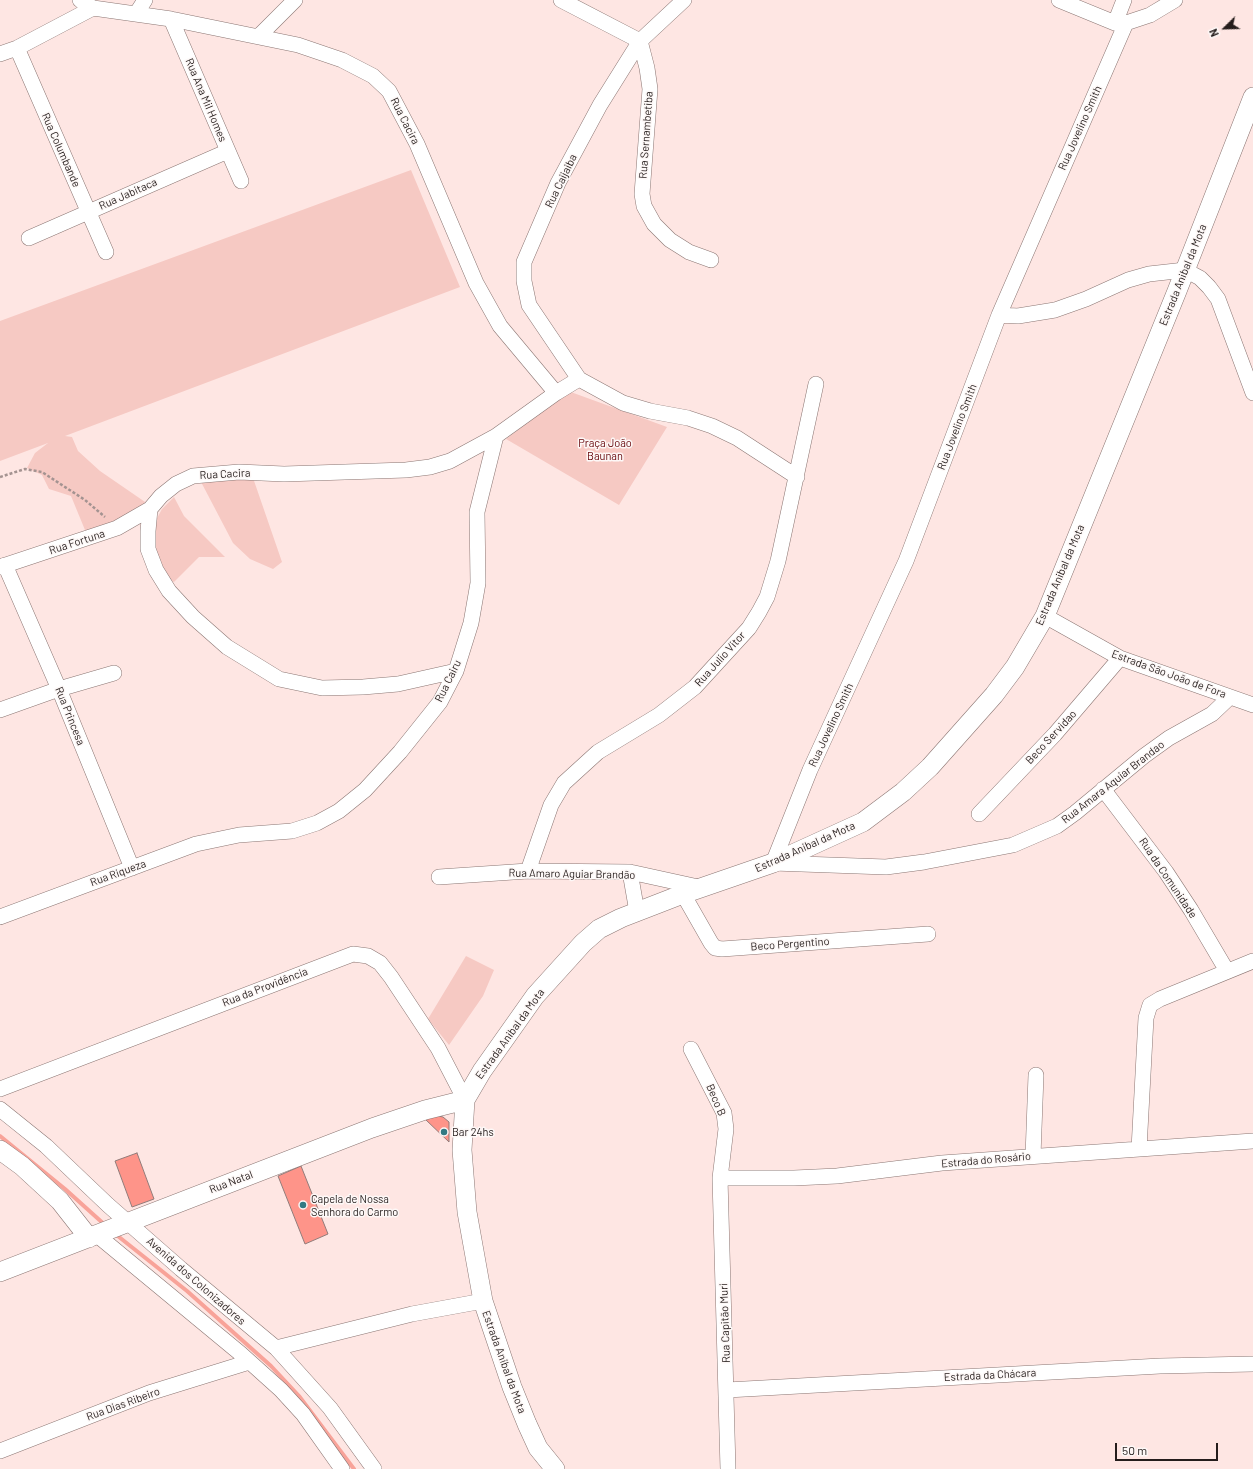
<!DOCTYPE html>
<meta charset="utf-8">
<style>
body{margin:0}
#map{position:relative;width:1253px;height:1469px;overflow:hidden;background:#fee6e3;font-family:Barlow,sans-serif}
canvas{display:block}
.north{position:absolute;left:1205px;top:8px;width:40px;height:40px;-webkit-text-stroke:3px #fdf8f7;paint-order:stroke;rotate:247deg;font-size:11px;font-weight:700;line-height:16px;text-align:center;color:#251d1c}
.north::after{content:'';display:block;margin:auto;width:14px;height:18px;background:#251d1c;clip-path:polygon(50% 0,100% 100%,50% 72%,0 100%)}
.scale{position:absolute;left:1115px;top:1443px;width:103px;height:18px;box-sizing:border-box;border:2px solid #251d1c;border-top:0;padding-left:5px;font-size:12px;line-height:14px;white-space:nowrap;color:#251d1c;-webkit-text-stroke:3px #fdf8f7;paint-order:stroke}
</style>
<div id="map">
<canvas width="1253" height="1469"></canvas>
<div class="north">N</div>
<div class="scale">50 m</div>
</div>
<script>
const ctx = document.querySelector('canvas').getContext('2d');
ctx.lineJoin = 'round';
function paint(path, color) {
  ctx.fillStyle = color;
  ctx.fill(path, 'evenodd');
}
function shape(rows) {
  const path = new Path2D();
  for (const r of rows) {
    path.moveTo(r[0], r[1]);
    for (let i = 2; i < r.length; i += 2) path.lineTo(r[i], r[i + 1]);
  }
  return path;
}
function stroke(path, color, width, dash) {
  ctx.strokeStyle = color;
  ctx.lineWidth = width;
  ctx.lineCap = dash ? 'butt' : 'round';
  ctx.setLineDash(dash || []);
  ctx.stroke(path);
}
function write(font, color, halo, rows, align = 'center') {
  ctx.font = font + ' Barlow,sans-serif';
  ctx.lineWidth = 3;
  ctx.setLineDash([]);
  ctx.textBaseline = 'middle';
  ctx.strokeStyle = halo;
  ctx.fillStyle = color;
  for (const [text, x, y, turn = 0] of rows) {
    ctx.save();
    ctx.translate(x, y);
    ctx.rotate((+turn || 0) * Math.PI / 180);
    ctx.textAlign = isNaN(turn) ? turn : align;
    if (halo) ctx.strokeText(text, 0, 0);
    ctx.fillText(text, 0, 0);
    ctx.restore();
  }
}
const green = shape([
 [411,170,460,287,65,436,72,437,78,451,100,471,148,504,114,522,90,530,85,530,71,496,49,489,42,475,27,468,35,453,48,443,0,461,0,321],
 [568,391,667,427,619,505,506,439],
 [252,475,282,562,273,569,250,559,233,543,200,480],
 [174,497,184,516,225,557,199,557,174,582,163,575,152,538,155,522,162,509],
 [466,956,494,970,483,996,449,1045,428,1019]
]);
const stream = shape([
 [0,1136,65,1189,105,1225],
 [114,1233,187,1291,271,1366,299,1396,354,1469]
]);
const building = shape([
 [434,1115,443,1117,449,1122,449,1142,425,1119,434,1115],
 [137,1153,154,1199,132,1207,115,1161,137,1153],
 [301,1166,328,1234,305,1244,278,1176,301,1166]
]);
const path = shape([
 [0,477,25,469,42,472,85,500,105,517]
]);
const minor = shape([
 [80,0,93,8,171,19,298,45,342,60,373,76,389,91,417,144,476,283,500,326,556,393],
 [561,0,640,41,647,68,650,89,642,194,644,206,654,224,670,240,689,252,711,260],
 [684,0,640,41,600,105,558,183,524,262,524,281,529,305,579,379,623,403,650,411,688,418,712,426,737,438,797,477],
 [1059,0,1115,23,1126,23,999,315,906,561,810,770,773,863,886,867,924,862,1013,845,1057,826,1075,813,1144,756,1169,738,1212,714,1230,697],
 [136,14,145,0],
 [171,19,241,181],
 [1115,23,1124,0],
 [1126,23,1150,15,1175,0],
 [259,36,295,0],
 [17,48,106,252],
 [0,54,17,48,93,8],
 [29,238,228,151],
 [999,315,1018,316,1055,310,1086,299,1128,280,1149,274,1185,270,1200,278,1209,287,1218,299,1253,393],
 [5,565,59,689,132,868],
 [0,567,117,528,150,509],
 [1045,616,1120,658,1253,705],
 [456,671,398,684,363,687,322,688,279,679,227,647,193,617,169,591,156,570,148,549,148,531,150,509,161,496,176,484,193,476,239,472,284,474,406,470,430,467,450,461,496,436,556,393,579,379],
 [0,710,59,689,114,673],
 [1103,789,1166,872,1191,910,1227,971],
 [979,814,1055,734,1120,658],
 [528,871,551,805,564,783,598,752,659,715,695,687,749,628,759,612,767,597,778,561,816,384],
 [630,872,637,912],
 [439,877,528,871,630,872,703,888],
 [683,894,711,943,715,948,722,949,928,934],
 [0,917,196,844,239,835,292,831,317,823,339,811,365,790,400,752,440,702,456,671,471,623,478,583,477,512,496,436],
 [691,1049,724,1113,726,1129,720,1178,728,1469],
 [0,1089,353,954,368,956,380,963,391,977,438,1048,465,1100],
 [0,1109,46,1146,108,1205,181,1269,276,1348,330,1408,374,1469],
 [1139,1149,1146,1018,1150,1005,1160,999,1253,961],
 [1033,1156,1036,1075],
 [720,1178,794,1178,837,1176,942,1163,1253,1141],
 [97,1235,241,1354,281,1390,303,1414,342,1469],
 [276,1348,412,1314,483,1301],
 [727,1390,1160,1366,1253,1364],
 [0,1451,149,1393,249,1362]
]);
const tertiary = shape([
 [0,1150,22,1166,60,1201,89,1238],
 [0,1272,372,1128,425,1110,465,1100],
 [555,1469,538,1448,527,1424,512,1387,483,1301,467,1212,462,1150,465,1100,482,1071,535,996,583,943,599,929,621,918,683,894,773,863,863,822,903,792,930,767,994,695,1015,667,1045,616,1177,291,1253,97]
]);
const markers = [
 [444,1132,4,"#327983"],
 [303,1205,4,"#327983"]
];
const streetNames = [
 ["Rua Ana Mil Homes",206,100,67],
 ["Rua Cacira",405,121,63],
 ["Rua Jovelino Smith",1080,128,-66],
 ["Rua Sernambetiba",646,135,-86],
 ["Rua Columbande",61,150,66],
 ["Rua Caijaiba",561,181,-64],
 ["Rua Jabitaca",128,194,-24],
 ["Estrada Anibal da Mota",1183,275,-68],
 ["Rua Jovelino Smith",957,427,-69],
 ["Rua Cacira",225,474,-3],
 ["Rua Fortuna",77,542,-18],
 ["Estrada Anibal da Mota",1060,575,-67],
 ["Rua Julio Vitor",720,659,-48],
 ["Estrada São João de Fora",1169,674,20],
 ["Rua Cairu",448,681,-64],
 ["Rua Princesa",70,716,68],
 ["Rua Jovelino Smith",831,725,-65],
 ["Beco Servidao",1051,737,-47],
 ["Rua Amara Aquiar Brandao",1113,782,-38],
 ["Estrada Anibal da Mota",805,847,-24],
 ["Rua Riqueza",118,873,-20],
 ["Rua Amaro Aguiar Brandão",572,874,1],
 ["Rua da Comunidade",1168,878,56],
 ["Beco Pergentino",790,944,-4],
 ["Rua da Providência",265,987,-21],
 ["Estrada Anibal da Mota",510,1034,-54],
 ["Beco B",716,1100,67],
 ["Estrada do Rosário",986,1160,-5],
 ["Rua Natal",231,1182,-21],
 ["Avenida dos Colonizadores",196,1281,41],
 ["Rua Capitão Muri",725,1323,-92],
 ["Estrada Anibal da Mota",504,1362,70],
 ["Estrada da Chácara",990,1375,-3],
 ["Rua Dias Ribeiro",123,1404,-20]
];
const parkNames = [
 ["Praça João",605,443],
 ["Baunan",605,456]
];
const poiNames = [
 ["Bar 24hs",452,1132],
 ["Capela de Nossa",311,1199],
 ["Senhora do Carmo",311,1212]
];
paint(green, '#f6c9c3');
stroke(stream, '#f8a399', 4);
paint(building, '#fe9489');
stroke(building, '#917b79', 1);
stroke(minor, '#8b7673', 16);
stroke(tertiary, '#8b7673', 20);
stroke(path, '#a49391', 2.5, [3, 2]);
stroke(minor, '#fff', 15);
stroke(tertiary, '#fff', 19);
for (const [x, y, r, color] of markers) {
  const dot = new Path2D();
  dot.arc(x, y, r, 0, 2 * Math.PI);
  ctx.fillStyle = color;
  ctx.fill(dot);
  stroke(dot, '#fdf8f7', 1.5);
}
write('11px', '#251d1c', '#fdf8f7', streetNames);
write('11px', '#640308', '#fdf8f7', parkNames);
write('11px', '#251d1c', '#fdf8f7', poiNames, 'left');
</script>
